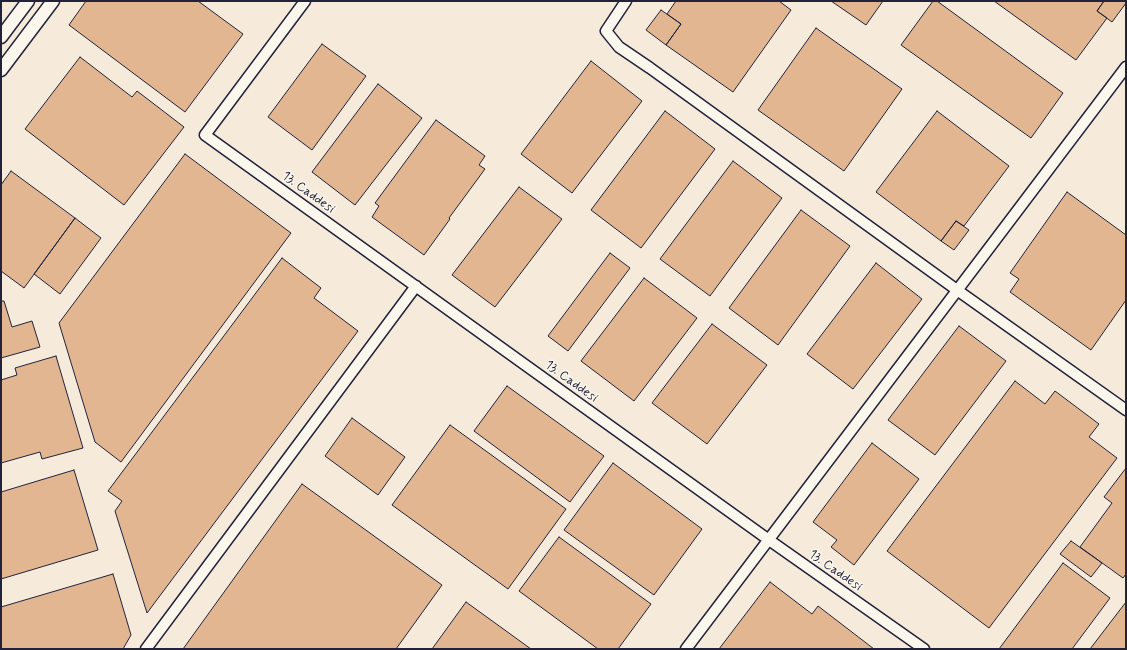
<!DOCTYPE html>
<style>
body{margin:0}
#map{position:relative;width:1127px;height:650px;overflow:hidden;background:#f6eada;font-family:Mynerve,sans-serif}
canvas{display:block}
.frame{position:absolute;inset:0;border:2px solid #22223b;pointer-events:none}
</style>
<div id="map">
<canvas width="1127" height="650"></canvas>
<div class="frame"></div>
</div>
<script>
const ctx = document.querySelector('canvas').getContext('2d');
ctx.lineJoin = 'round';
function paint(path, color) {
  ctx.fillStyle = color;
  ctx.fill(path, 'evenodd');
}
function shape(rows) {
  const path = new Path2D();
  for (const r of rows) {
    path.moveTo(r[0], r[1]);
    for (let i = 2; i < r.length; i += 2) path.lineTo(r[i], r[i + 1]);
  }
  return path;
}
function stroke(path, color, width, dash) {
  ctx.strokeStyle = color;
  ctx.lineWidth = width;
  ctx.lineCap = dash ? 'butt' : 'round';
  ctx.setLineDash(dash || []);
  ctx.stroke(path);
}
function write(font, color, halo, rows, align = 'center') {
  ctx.font = font + ' Mynerve,sans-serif';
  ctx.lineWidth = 3;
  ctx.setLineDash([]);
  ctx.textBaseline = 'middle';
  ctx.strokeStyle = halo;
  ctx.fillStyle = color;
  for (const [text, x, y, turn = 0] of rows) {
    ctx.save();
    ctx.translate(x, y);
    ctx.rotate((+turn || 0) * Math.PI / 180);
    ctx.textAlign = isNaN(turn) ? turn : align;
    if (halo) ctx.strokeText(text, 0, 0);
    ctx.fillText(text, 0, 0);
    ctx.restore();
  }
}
const building = shape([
 [86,1,198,1,243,34,185,112,69,25,86,1],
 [676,1,779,1,791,10,733,92,666,45,681,24,667,14,676,1],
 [831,1,883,1,866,25,831,1],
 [933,1,937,1,1063,93,1031,138,901,45,933,1],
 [994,1,1104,1,1097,11,1107,18,1076,60,994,1],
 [1104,1,1126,1,1126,3,1112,22,1097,11,1104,1],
 [661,10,681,24,666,45,646,30,661,10],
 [816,28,902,89,844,171,758,110,816,28],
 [322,44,366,76,312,150,268,117,322,44],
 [80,57,132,97,137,91,184,127,124,205,25,129,80,57],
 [591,61,642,101,572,193,521,154,591,61],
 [378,84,422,118,355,205,312,172,378,84],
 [665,111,715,149,641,248,591,210,665,111],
 [937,111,1009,166,964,226,956,221,941,241,876,192,937,111],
 [436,120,485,156,479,165,485,169,449,218,450,219,424,255,372,217,379,206,375,203,436,120],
 [185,154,291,233,121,462,95,442,59,323,185,154],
 [733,161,782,198,710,296,660,259,733,161],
 [11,171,75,218,24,288,1,271,1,185,11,171],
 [519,187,562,219,495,307,452,275,519,187],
 [1067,192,1126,235,1126,300,1091,350,1010,292,1019,279,1010,273,1067,192],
 [801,210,850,246,778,345,729,308,801,210],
 [75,218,101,238,60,294,34,274,75,218],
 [956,221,969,230,954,250,941,241,956,221],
 [610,253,630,268,568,351,548,336,610,253],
 [282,258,321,288,314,298,358,331,147,613,115,511,122,501,108,491,282,258],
 [876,263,922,299,853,389,807,354,876,263],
 [644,278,697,318,634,401,581,361,644,278],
 [1,301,4,301,12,327,32,321,40,347,1,358,1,301],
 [712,324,767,365,707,444,652,403,712,324],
 [959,326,1006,361,935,455,888,420,959,326],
 [56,356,83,448,42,459,40,452,1,463,1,380,17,375,15,368,56,356],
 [1015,381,1045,404,1055,391,1099,424,1089,437,1117,458,989,628,887,551,1015,381],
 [507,386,604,456,570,502,474,431,507,386],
 [352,418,405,457,378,495,325,456,352,418],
 [450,425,566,509,508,589,392,505,450,425],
 [872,443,919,479,854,565,831,547,837,540,813,522,872,443],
 [613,463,702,529,654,595,564,530,613,463],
 [1126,468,1126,574,1123,578,1080,547,1112,503,1104,497,1126,468],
 [74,470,98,550,1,579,1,492,74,470],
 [302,484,442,585,396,649,183,649,302,484],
 [559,537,651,604,618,649,598,649,519,591,559,537],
 [1071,541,1102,563,1091,577,1060,554,1071,541],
 [1063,563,1110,598,1072,649,999,649,1063,563],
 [113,574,131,635,123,649,1,649,1,607,113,574],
 [770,582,812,614,818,606,874,649,719,649,770,582],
 [466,602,531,649,432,649,466,602],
 [1126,602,1126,649,1090,649,1126,602]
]);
const minor = shape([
 [305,1,205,135,769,540,924,649],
 [626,1,606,31,619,47,650,68,957,290,1126,410],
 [146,649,416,286],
 [686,649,1126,67]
]);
const tertiary = shape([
 [1,37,28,1],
 [1,70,53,1]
]);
const streetNames = [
 ["13. Caddesi",308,193,36],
 ["13. Caddesi",571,382,36],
 ["13. Caddesi",835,571,35]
];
paint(building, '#e1b691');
stroke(building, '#22223b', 1);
stroke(minor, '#22223b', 13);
stroke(tertiary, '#22223b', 15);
stroke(minor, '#fbf7ec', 10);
stroke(tertiary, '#fbf7ec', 12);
write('13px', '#22223b', '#fbf7ec', streetNames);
</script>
